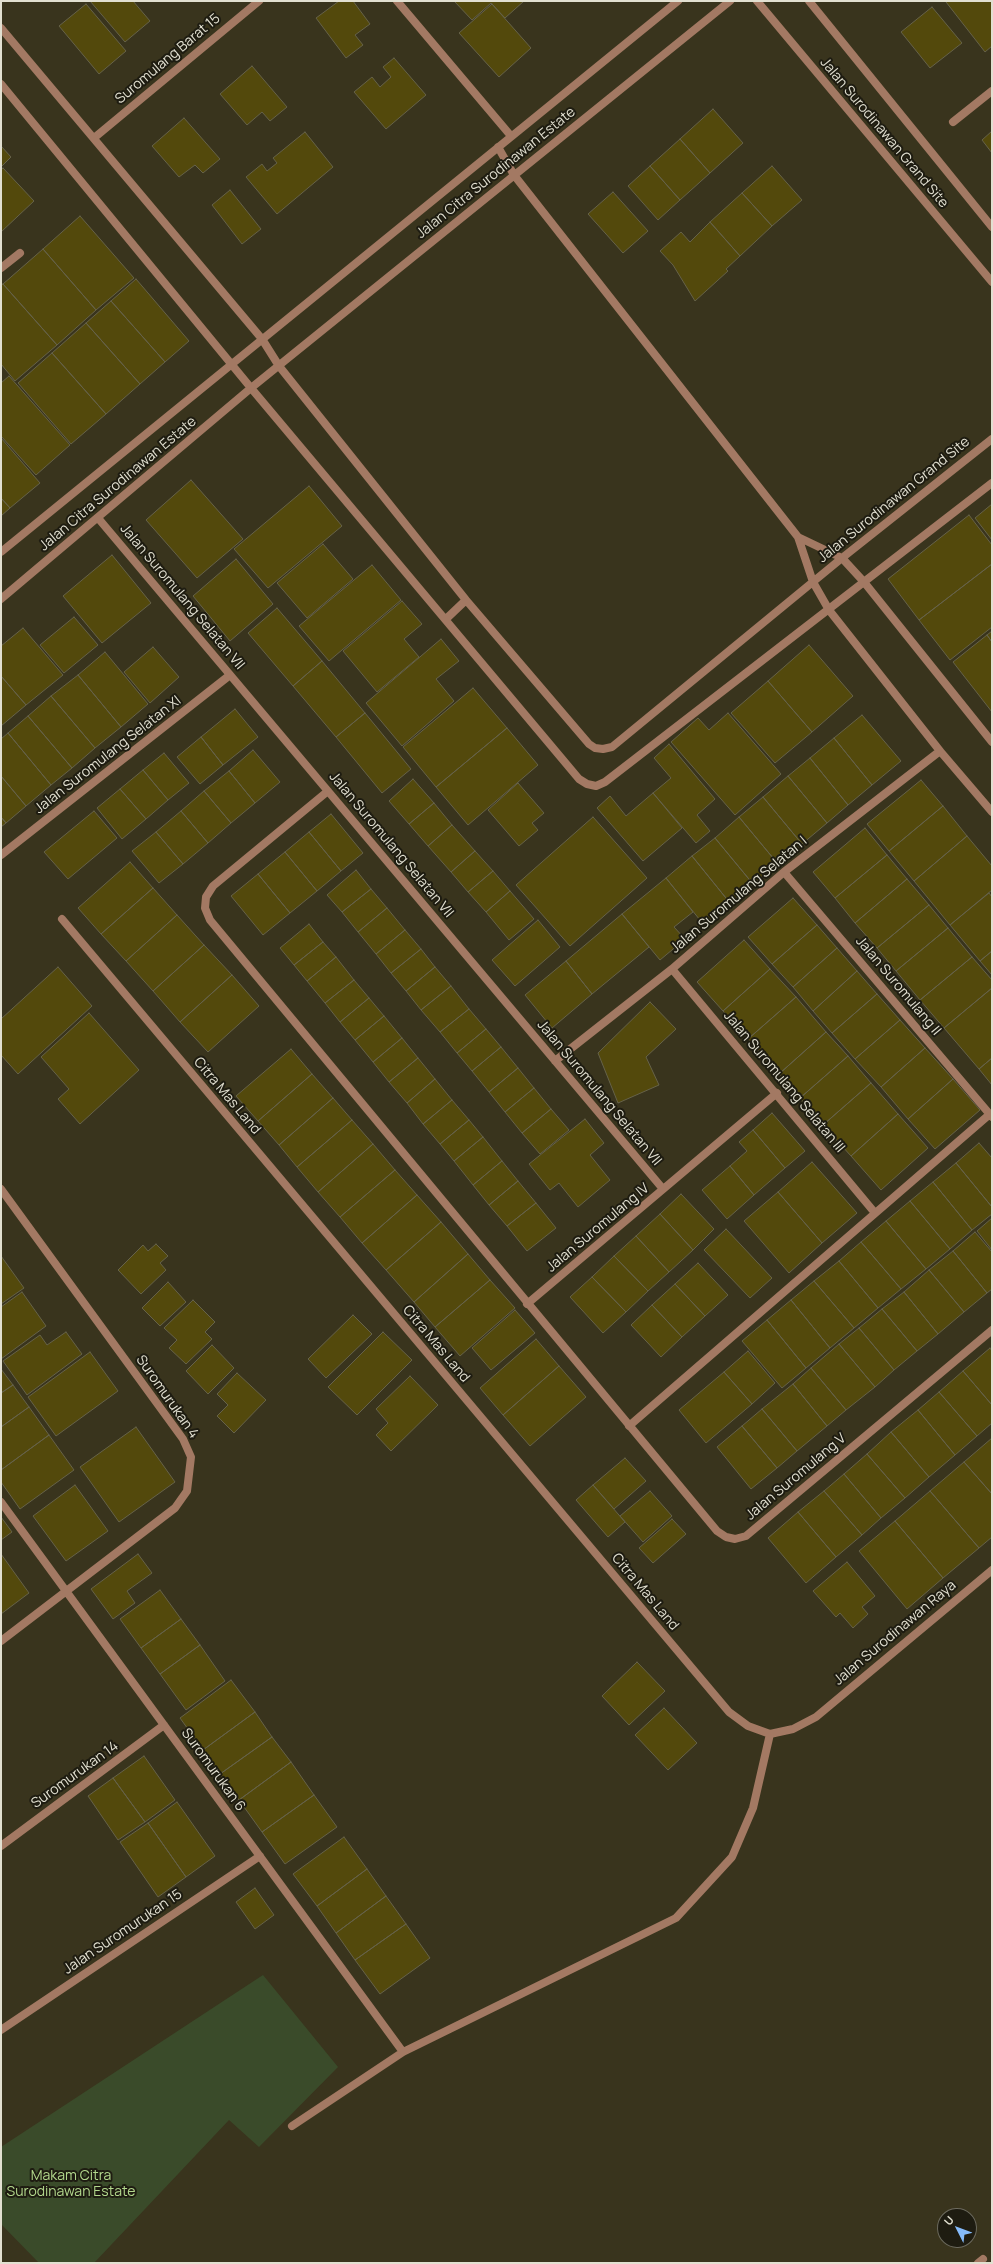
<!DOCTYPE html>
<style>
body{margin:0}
#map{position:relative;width:993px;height:2264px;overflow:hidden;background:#39341d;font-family:Manrope,sans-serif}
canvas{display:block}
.frame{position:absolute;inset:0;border:2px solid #e2e0d1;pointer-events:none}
.north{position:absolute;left:937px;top:2208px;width:40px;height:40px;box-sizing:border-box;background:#1e1c11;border:1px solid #6c6a5e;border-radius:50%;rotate:312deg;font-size:11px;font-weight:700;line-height:16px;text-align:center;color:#e2e0d1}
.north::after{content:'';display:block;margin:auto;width:14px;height:18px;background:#85bbfb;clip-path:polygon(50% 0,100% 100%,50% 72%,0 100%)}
</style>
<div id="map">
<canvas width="993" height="2264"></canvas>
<div class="frame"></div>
<div class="north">U</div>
</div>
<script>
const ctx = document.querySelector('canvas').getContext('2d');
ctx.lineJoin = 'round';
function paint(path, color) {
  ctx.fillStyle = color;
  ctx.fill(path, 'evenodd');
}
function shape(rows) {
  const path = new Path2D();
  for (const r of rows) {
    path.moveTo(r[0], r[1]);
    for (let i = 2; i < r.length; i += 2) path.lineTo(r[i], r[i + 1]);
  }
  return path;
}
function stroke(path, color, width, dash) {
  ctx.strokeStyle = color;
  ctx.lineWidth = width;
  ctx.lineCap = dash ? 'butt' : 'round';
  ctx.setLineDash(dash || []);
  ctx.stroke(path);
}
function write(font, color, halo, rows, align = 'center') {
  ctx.font = font + ' Manrope,sans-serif';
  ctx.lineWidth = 4;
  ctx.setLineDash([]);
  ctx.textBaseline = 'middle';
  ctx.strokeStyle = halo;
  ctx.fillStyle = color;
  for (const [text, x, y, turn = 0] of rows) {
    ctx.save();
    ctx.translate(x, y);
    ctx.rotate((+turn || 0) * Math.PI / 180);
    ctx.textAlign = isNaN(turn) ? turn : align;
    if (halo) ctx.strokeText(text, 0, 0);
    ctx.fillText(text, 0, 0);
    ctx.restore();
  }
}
const green = shape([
 [263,1975,338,2067,259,2147,229,2120,94,2263,39,2263,1,2224,1,2147]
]);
const building = shape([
 [90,1,133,1,150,21,125,42,90,1],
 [339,1,353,1,370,24,355,35,363,45,346,58,316,18,339,1],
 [454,1,524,1,505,18,491,3,472,20,454,1],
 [947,1,992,1,992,46,985,52,946,2,947,1],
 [86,4,126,51,99,74,59,26,86,4],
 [492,4,531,48,499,77,459,33,492,4],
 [932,7,962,43,930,68,901,32,932,7],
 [394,58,426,95,386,129,354,92,372,77,380,87,391,77,383,67,394,58],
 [252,66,287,107,270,121,262,112,247,125,220,94,252,66],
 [713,109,743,143,710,173,680,139,713,109],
 [184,118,220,159,203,173,195,165,179,177,152,146,184,118],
 [992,131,992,153,982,140,992,131],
 [305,132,333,167,277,214,246,177,262,164,267,171,277,163,273,158,305,132],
 [680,139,710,173,680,200,650,166,680,139],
 [1,146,11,157,1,167,1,146],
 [650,166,680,200,658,220,628,186,650,166],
 [772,166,802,200,772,226,742,193,772,166],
 [3,168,34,201,1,232,1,170,3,168],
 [230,190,261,229,242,244,212,205,230,190],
 [613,192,648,231,623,253,588,214,613,192],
 [742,193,772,226,740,256,710,222,742,193],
 [80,216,134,278,96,310,43,249,80,216],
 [710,222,740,256,726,269,728,271,695,301,673,265,660,251,681,232,690,242,710,222],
 [43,249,96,310,57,345,3,284,43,249],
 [136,279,189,341,165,362,111,301,136,279],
 [3,284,57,345,15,381,1,364,1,285,3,284],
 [111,301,165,362,140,384,86,323,111,301],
 [86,323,140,384,106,414,52,353,86,323],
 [52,353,106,414,71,444,18,383,52,353],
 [9,376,70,445,36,475,1,436,1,383,9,376],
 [1,438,40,483,10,508,1,498,1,438],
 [191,480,243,539,197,578,146,520,191,480],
 [309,486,342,526,268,588,234,549,309,486],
 [1,498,10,508,1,516,1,498],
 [992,504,992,540,975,518,992,504],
 [969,515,992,545,992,564,919,620,888,579,969,515],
 [323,544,353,579,307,618,277,583,323,544],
 [112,555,151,603,102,643,63,596,112,555],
 [236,559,273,604,230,641,193,596,236,559],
 [992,564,992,627,950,660,919,620,992,564],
 [372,565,401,600,329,661,299,626,372,565],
 [402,601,422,624,404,639,419,657,377,692,343,651,402,601],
 [277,608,322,661,293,686,248,633,277,608],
 [74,617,98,645,64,673,40,645,74,617],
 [23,628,63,675,26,705,1,676,1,646,23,628],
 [992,631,992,642,987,635,992,631],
 [987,635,992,642,992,712,953,662,987,635],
 [441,639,459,661,436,679,454,701,402,746,366,703,441,639],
 [809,645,853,696,812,732,768,681,809,645],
 [153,647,179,677,150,703,124,672,153,647],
 [105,652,148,704,121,727,78,675,105,652],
 [322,661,365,713,336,737,293,686,322,661],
 [78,675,121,727,95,748,51,696,78,675],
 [1,676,26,705,1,726,1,676],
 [768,681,812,732,775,763,731,713,768,681],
 [473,688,507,728,436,787,403,747,473,688],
 [51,696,95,748,72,768,28,716,51,696],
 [235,709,258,737,223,765,201,737,235,709],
 [365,713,411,769,382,793,336,737,365,713],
 [728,713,781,774,735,815,671,742,698,718,709,730,728,713],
 [862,715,901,761,872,785,834,738,862,715],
 [28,716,72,768,51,785,8,733,28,716],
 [507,728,538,765,468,825,436,787,507,728],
 [8,733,51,785,26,806,1,776,1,739,8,733],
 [201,737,223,765,200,784,177,757,201,737],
 [834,738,872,785,848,805,810,758,834,738],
 [669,744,715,799,697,815,710,831,696,843,653,793,671,778,654,758,669,744],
 [253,750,280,782,255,803,229,771,253,750],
 [164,753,189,783,168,800,143,770,164,753],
 [810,758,848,805,827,823,788,776,810,758],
 [143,770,168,800,146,819,120,789,143,770],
 [229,771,255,803,231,823,204,791,229,771],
 [1,776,26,806,6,823,1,817,1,776],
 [788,776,827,823,802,844,763,797,788,776],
 [413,779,434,803,409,824,389,801,413,779],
 [921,780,943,806,889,851,867,824,921,780],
 [518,783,544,813,532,823,538,830,519,846,488,810,518,783],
 [120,789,146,819,122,839,97,808,120,789],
 [204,791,231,823,208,843,181,811,204,791],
 [653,793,682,828,643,861,597,808,610,796,626,816,653,793],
 [763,797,802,844,778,864,739,817,763,797],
 [434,803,452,825,428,846,409,824,434,803],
 [943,806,967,836,914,881,889,851,943,806],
 [94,811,117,838,68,879,44,852,94,811],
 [181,811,208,843,183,864,156,832,181,811],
 [331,814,363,853,341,871,309,832,331,814],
 [1,817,6,823,1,827,1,817],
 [593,817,647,878,570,946,516,885,593,817],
 [739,817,778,864,753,884,715,838,739,817],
 [452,825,475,851,451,872,428,846,452,825],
 [865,828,887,855,835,898,813,872,865,828],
 [156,832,183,864,159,883,132,851,156,832],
 [309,832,341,871,317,891,285,852,309,832],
 [967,836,992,866,992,890,950,925,914,881,967,836],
 [715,838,753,884,730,903,692,856,715,838],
 [475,851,493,871,468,892,451,872,475,851],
 [285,852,317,891,290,913,258,874,285,852],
 [887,855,907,879,855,923,835,898,887,855],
 [692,856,730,903,704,925,666,878,692,856],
 [130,862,153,888,101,934,78,908,130,862],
 [356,870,371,889,342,912,327,895,356,870],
 [493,871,510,891,486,912,468,892,493,871],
 [258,874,290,913,263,935,231,896,258,874],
 [666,878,693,912,674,927,685,939,660,960,622,914,666,878],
 [907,879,929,905,877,948,855,923,907,879],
 [153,888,177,915,126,961,101,934,153,888],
 [371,889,387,908,358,932,342,912,371,889],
 [510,891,534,919,509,940,486,912,510,891],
 [989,893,992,897,992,951,980,961,950,925,989,893],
 [793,898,817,925,772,964,748,937,793,898],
 [929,905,948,928,896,971,877,948,929,905],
 [387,908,405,930,376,954,358,932,387,908],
 [622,914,649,947,592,994,566,961,622,914],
 [177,915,204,945,153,991,126,961,177,915],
 [538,920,560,947,515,986,492,960,538,920],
 [309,924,323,942,294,965,280,948,309,924],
 [817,925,837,948,793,987,772,964,817,925],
 [948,928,972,957,920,1000,896,971,948,928],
 [405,930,421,949,391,973,376,954,405,930],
 [744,940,770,969,723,1011,697,982,744,940],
 [323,942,336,957,307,981,294,965,323,942],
 [204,945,232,975,180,1022,153,991,204,945],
 [837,948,857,971,813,1011,793,987,837,948],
 [421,949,435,967,406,991,391,973,421,949],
 [992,951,992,975,980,961,992,951],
 [336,957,354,980,325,1003,307,981,336,957],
 [972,957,992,980,992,988,944,1028,920,1000,972,957],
 [566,961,592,994,552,1028,525,995,566,961],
 [58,967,92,1006,18,1074,1,1055,1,1019,58,967],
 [435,967,451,986,421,1010,406,991,435,967],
 [770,969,796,997,748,1039,723,1011,770,969],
 [857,971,877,994,832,1033,813,1011,857,971],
 [232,975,259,1006,208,1052,180,1022,232,975],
 [354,980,369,998,340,1022,325,1003,354,980],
 [451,986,469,1009,440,1032,421,1010,451,986],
 [992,988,992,1058,979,1069,944,1028,992,988],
 [877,994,900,1020,855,1059,832,1033,877,994],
 [796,997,826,1032,779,1074,748,1039,796,997],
 [369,998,384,1016,355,1040,340,1022,369,998],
 [650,1002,676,1029,646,1057,659,1085,618,1103,598,1053,650,1002],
 [469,1009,486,1029,457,1053,440,1032,469,1009],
 [89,1013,139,1070,80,1124,58,1099,69,1089,41,1057,89,1013],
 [384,1016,402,1038,373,1062,355,1040,384,1016],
 [900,1020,925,1048,881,1087,855,1059,900,1020],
 [486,1029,501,1047,472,1071,457,1053,486,1029],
 [826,1032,848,1056,800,1098,779,1074,826,1032],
 [402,1038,418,1058,389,1082,373,1062,402,1038],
 [501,1047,518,1068,489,1092,472,1071,501,1047],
 [925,1048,953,1079,908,1119,881,1087,925,1048],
 [291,1049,312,1074,258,1121,236,1096,291,1049],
 [848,1056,871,1083,823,1125,800,1098,848,1056],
 [418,1058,435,1079,407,1103,389,1082,418,1058],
 [992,1058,992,1085,979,1069,992,1058],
 [518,1068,534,1088,505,1112,489,1092,518,1068],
 [312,1074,333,1098,279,1145,258,1121,312,1074],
 [435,1079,452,1100,423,1124,407,1103,435,1079],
 [953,1079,980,1110,935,1149,908,1119,953,1079],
 [871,1083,898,1114,851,1156,823,1125,871,1083],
 [534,1088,551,1109,522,1133,505,1112,534,1088],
 [333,1098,352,1120,297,1167,279,1145,333,1098],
 [452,1100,469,1120,440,1144,423,1124,452,1100],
 [551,1109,569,1130,540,1154,522,1133,551,1109],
 [772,1113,805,1151,785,1168,753,1130,772,1113],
 [898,1114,928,1148,881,1190,851,1156,898,1114],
 [585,1119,604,1143,590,1155,610,1180,578,1207,559,1183,550,1190,529,1164,585,1119],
 [352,1120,373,1144,318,1192,297,1167,352,1120],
 [469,1120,483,1137,454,1161,440,1144,469,1120],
 [753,1130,785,1168,754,1195,730,1166,747,1151,739,1142,753,1130],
 [483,1137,502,1161,473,1185,454,1161,483,1137],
 [979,1143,992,1158,992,1207,956,1163,979,1143],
 [373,1144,395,1170,340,1217,318,1192,373,1144],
 [502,1161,518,1181,489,1205,473,1185,502,1161],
 [812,1162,857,1213,822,1243,778,1192,812,1162],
 [956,1163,992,1207,992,1214,972,1230,933,1182,956,1163],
 [730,1166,754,1195,727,1219,702,1190,730,1166],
 [395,1170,417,1195,362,1243,340,1217,395,1170],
 [518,1181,536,1203,507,1226,489,1205,518,1181],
 [933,1182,972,1230,950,1249,910,1201,933,1182],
 [778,1192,822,1243,789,1273,744,1221,778,1192],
 [681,1194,714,1229,693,1250,660,1214,681,1194],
 [417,1195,441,1222,386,1270,362,1243,417,1195],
 [910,1201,950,1249,926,1269,886,1221,910,1201],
 [536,1203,556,1228,527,1251,507,1226,536,1203],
 [660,1214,693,1250,669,1272,636,1236,660,1214],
 [992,1218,992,1250,977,1231,992,1218],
 [886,1221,926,1269,901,1289,861,1242,886,1221],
 [441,1222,468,1254,414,1302,386,1270,441,1222],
 [726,1229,772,1278,750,1298,704,1250,726,1229],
 [975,1232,992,1252,992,1289,987,1293,953,1251,975,1232],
 [636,1236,669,1272,648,1291,614,1256,636,1236],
 [861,1242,901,1289,878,1308,839,1261,861,1242],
 [156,1244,168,1256,160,1263,166,1270,141,1294,118,1270,143,1245,148,1251,156,1244],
 [953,1251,987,1293,964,1312,929,1270,953,1251],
 [468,1254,490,1280,435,1327,414,1302,468,1254],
 [1,1256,24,1288,1,1304,1,1256],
 [614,1256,648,1291,626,1312,592,1277,614,1256],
 [839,1261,878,1308,854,1328,814,1281,839,1261],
 [698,1263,728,1295,705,1316,675,1284,698,1263],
 [929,1270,964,1312,938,1334,904,1292,929,1270],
 [592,1277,626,1312,603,1333,570,1297,592,1277],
 [490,1280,515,1308,460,1356,435,1327,490,1280],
 [814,1281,854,1328,830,1348,791,1300,814,1281],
 [168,1282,186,1302,160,1326,142,1308,168,1282],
 [675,1284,705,1316,682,1337,652,1305,675,1284],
 [22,1292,46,1326,1,1359,1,1307,22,1292],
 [904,1292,938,1334,917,1351,882,1309,904,1292],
 [193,1300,215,1322,205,1332,212,1339,186,1364,169,1348,177,1340,164,1328,193,1300],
 [791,1300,830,1348,806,1368,767,1320,791,1300],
 [652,1305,682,1337,661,1357,631,1325,652,1305],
 [882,1309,917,1351,894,1370,859,1328,882,1309],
 [515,1310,535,1333,491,1370,472,1348,515,1310],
 [353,1315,372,1334,326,1378,308,1359,353,1315],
 [767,1320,806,1368,782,1388,742,1341,767,1320],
 [859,1328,894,1370,875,1387,839,1344,859,1328],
 [66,1332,82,1354,27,1395,3,1361,40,1335,47,1345,66,1332],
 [383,1332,412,1360,357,1415,328,1387,383,1332],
 [536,1339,559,1366,503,1415,480,1388,536,1339],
 [839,1344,875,1387,846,1410,811,1368,839,1344],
 [212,1345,234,1368,208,1394,186,1371,212,1345],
 [990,1348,992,1351,992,1405,963,1371,990,1348],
 [748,1351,775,1383,752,1404,724,1372,748,1351],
 [90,1352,118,1391,56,1436,28,1397,90,1352],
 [559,1366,586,1397,530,1446,503,1415,559,1366],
 [811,1368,846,1410,827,1426,793,1384,811,1368],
 [1,1369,13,1385,1,1393,1,1369],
 [963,1371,992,1405,992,1423,977,1436,939,1392,963,1371],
 [724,1372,752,1404,706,1443,679,1410,724,1372],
 [237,1373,266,1400,234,1433,217,1416,228,1405,217,1394,237,1373],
 [410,1376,438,1405,391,1451,376,1435,388,1423,376,1409,410,1376],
 [793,1384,827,1426,797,1451,762,1409,793,1384],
 [13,1385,29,1407,1,1427,1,1393,13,1385],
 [939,1392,977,1436,955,1455,918,1410,939,1392],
 [29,1407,49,1435,1,1470,1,1427,29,1407],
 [762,1409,797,1451,777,1468,742,1426,762,1409],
 [918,1410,955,1455,929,1477,891,1432,918,1410],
 [742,1426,777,1468,751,1489,717,1447,742,1426],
 [136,1427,175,1482,119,1522,80,1467,136,1427],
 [891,1432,929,1477,905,1498,867,1454,891,1432],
 [49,1435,74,1470,20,1509,1,1482,1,1470,49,1435],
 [992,1438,992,1494,964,1462,992,1438],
 [867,1454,905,1498,881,1518,844,1474,867,1454],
 [625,1458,646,1481,614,1509,593,1485,625,1458],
 [964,1462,992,1494,992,1537,979,1548,930,1491,964,1462],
 [844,1474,881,1518,862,1535,824,1491,844,1474],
 [75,1485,108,1531,66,1561,33,1516,75,1485],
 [593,1485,625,1522,608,1537,576,1500,593,1485],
 [650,1491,672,1516,643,1542,620,1516,650,1491],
 [824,1491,862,1535,836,1557,798,1512,824,1491],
 [930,1491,979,1548,943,1578,895,1521,930,1491],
 [798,1512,836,1557,806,1583,768,1538,798,1512],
 [1,1517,12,1532,1,1540,1,1517],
 [672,1519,686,1534,653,1563,639,1548,672,1519],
 [895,1521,943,1578,907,1609,859,1551,895,1521],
 [1,1554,29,1593,1,1614,1,1554],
 [138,1554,152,1573,127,1591,135,1603,113,1619,91,1589,138,1554],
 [847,1562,875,1596,862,1607,868,1614,853,1628,840,1613,836,1617,813,1591,847,1562],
 [160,1590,181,1619,141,1648,120,1619,160,1590],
 [181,1619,200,1645,160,1674,141,1648,181,1619],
 [200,1645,225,1681,186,1710,160,1674,200,1645],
 [637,1662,665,1691,629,1725,602,1696,637,1662],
 [231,1680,255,1712,203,1750,180,1718,231,1680],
 [664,1708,697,1743,668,1770,635,1735,664,1708],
 [255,1712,272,1737,220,1774,203,1750,255,1712],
 [272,1737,291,1762,239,1800,220,1774,272,1737],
 [144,1756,175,1800,145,1822,113,1778,144,1756],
 [291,1762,314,1795,262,1832,239,1800,291,1762],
 [113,1778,145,1822,118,1840,88,1796,113,1778],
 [314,1795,337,1827,285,1864,262,1832,314,1795],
 [177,1802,215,1856,186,1877,148,1823,177,1802],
 [148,1823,186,1877,158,1897,120,1842,148,1823],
 [344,1837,367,1869,317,1906,293,1874,344,1837],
 [367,1869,386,1896,336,1933,317,1906,367,1869],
 [255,1888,274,1915,255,1929,236,1902,255,1888],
 [386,1896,406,1924,355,1960,336,1933,386,1896],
 [406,1924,430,1958,380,1994,355,1960,406,1924]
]);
const street = shape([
 [397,1,511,136],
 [757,1,992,282],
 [809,1,992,227],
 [1,28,262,339,279,366,466,600,589,744,595,748,603,749,612,747,842,558,992,439],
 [1,84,251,388,579,779,587,784,596,786,605,782,992,483],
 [953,122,992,91],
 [94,138,259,1],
 [498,147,514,175,798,537,813,582,829,610,940,751,992,812],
 [1,268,20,253],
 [98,518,663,1189],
 [798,537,842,558,864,582,992,742],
 [1,552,678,1],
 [1,599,251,388,730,1],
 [446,619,466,600],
 [328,791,213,886,206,897,205,908,210,920,717,1531,726,1537,735,1539,746,1536,992,1330],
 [1,855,230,675],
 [784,872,992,1117],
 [62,919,729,1712,748,1726,770,1734,793,1729,816,1717,992,1570],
 [672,969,875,1213],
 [555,1061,672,969,784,872,940,751],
 [1,1189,183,1439,191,1457,187,1491,175,1508,1,1641],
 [527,1304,777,1093],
 [629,1426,990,1114],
 [1,1502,403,2052],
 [1,1846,164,1725],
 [1,2030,260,1856],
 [292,2126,403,2052,676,1918,732,1857,753,1808,770,1734],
 [978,2263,983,2259]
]);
const streetNames = [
 ["Suromulang Barat 15",168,59,-40],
 ["Jalan Surodinawan Grand Site",884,133,50],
 ["Jalan Citra Surodinawan Estate",496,173,-39],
 ["Jalan Citra Surodinawan Estate",118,484,-40],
 ["Jalan Surodinawan Grand Site",894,500,-39],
 ["Jalan Suromulang Selatan VII",182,597,50],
 ["Jalan Suromulang Selatan XI",108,755,-38],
 ["Jalan Suromulang Selatan VII",391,845,50],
 ["Jalan Suromulang Selatan I",739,895,-40],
 ["Jalan Suromulang II",898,986,50],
 ["Jalan Suromulang Selatan III",784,1082,50],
 ["Jalan Suromulang Selatan VII",599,1093,50],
 ["Citra Mas Land",227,1096,50],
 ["Jalan Suromulang IV",598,1228,-40],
 ["Citra Mas Land",436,1344,50],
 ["Suromurukan 4",167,1397,55],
 ["Jalan Suromulang V",796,1477,-40],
 ["Citra Mas Land",645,1592,50],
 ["Jalan Surodinawan Raya",895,1633,-40],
 ["Suromurukan 6",213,1770,54],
 ["Suromurukan 14",75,1775,-36],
 ["Jalan Suromurukan 15",123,1932,-34]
];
const parkNames = [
 ["Makam Citra",71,2176],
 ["Surodinawan Estate",71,2192]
];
paint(green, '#3a4b2a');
paint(building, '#53490c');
stroke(building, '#666249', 1);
stroke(street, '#a37963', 8);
write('14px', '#e2e0d1', '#1e1c11', streetNames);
write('14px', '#b3d88d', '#1e1c11', parkNames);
</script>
